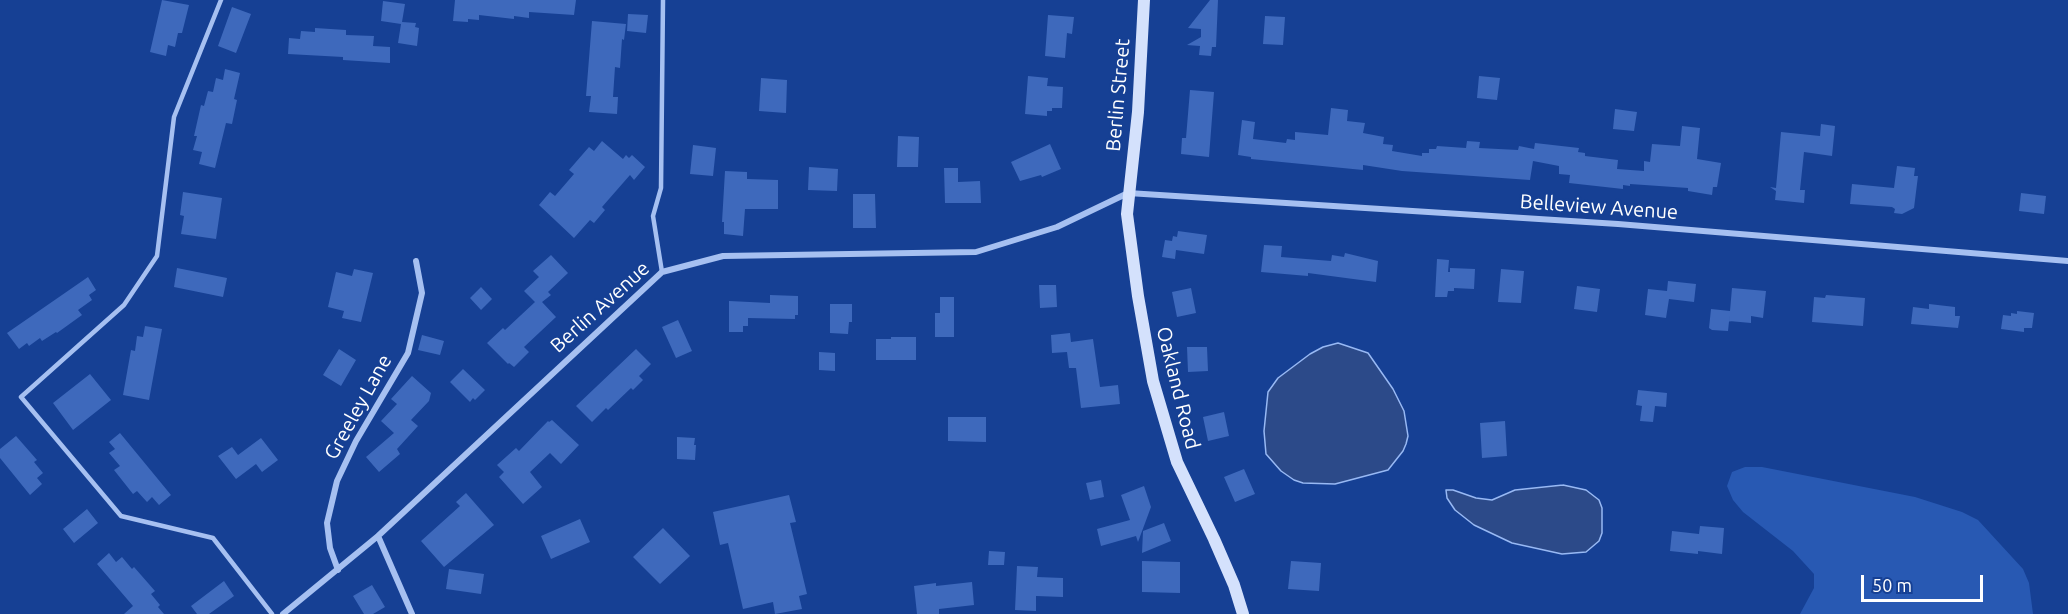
<!DOCTYPE html>
<style>
body{margin:0}
#map{position:relative;width:2068px;height:614px;overflow:hidden;background:#164094;font-family:Ubuntu,sans-serif}
canvas{display:block}
.scale{position:absolute;left:1861px;top:575px;width:122px;height:27px;box-sizing:border-box;border:3px solid #fff;border-top:0;padding-left:8px;font-size:18px;line-height:21px;white-space:nowrap;color:#fff;-webkit-text-stroke:4px #164094;paint-order:stroke}
</style>
<div id="map">
<canvas width="2068" height="614"></canvas>
<div class="scale">50 m</div>
</div>
<script>
const ctx = document.querySelector('canvas').getContext('2d');
ctx.lineJoin = 'round';
function paint(path, color) {
  ctx.fillStyle = color;
  ctx.fill(path, 'evenodd');
}
function shape(rows) {
  const path = new Path2D();
  for (const r of rows) {
    path.moveTo(r[0], r[1]);
    for (let i = 2; i < r.length; i += 2) path.lineTo(r[i], r[i + 1]);
  }
  return path;
}
function stroke(path, color, width, dash) {
  ctx.strokeStyle = color;
  ctx.lineWidth = width;
  ctx.lineCap = dash ? 'butt' : 'round';
  ctx.setLineDash(dash || []);
  ctx.stroke(path);
}
function write(font, color, halo, rows, align = 'center') {
  ctx.font = font + ' Ubuntu,sans-serif';
  ctx.lineWidth = 4.5;
  ctx.setLineDash([]);
  ctx.textBaseline = 'middle';
  ctx.strokeStyle = halo;
  ctx.fillStyle = color;
  for (const [text, x, y, turn = 0] of rows) {
    ctx.save();
    ctx.translate(x, y);
    ctx.rotate((+turn || 0) * Math.PI / 180);
    ctx.textAlign = isNaN(turn) ? turn : align;
    if (halo) ctx.strokeText(text, 0, 0);
    ctx.fillText(text, 0, 0);
    ctx.restore();
  }
}
const green = shape([
 [1745,467,1762,467,1915,497,1962,512,1978,520,2023,569,2029,583,2033,614,1800,614,1814,588,1814,574,1793,551,1743,512,1733,500,1727,486,1732,472]
]);
const water = shape([
 [1338,343,1368,353,1393,389,1404,411,1408,436,1406,444,1403,451,1388,470,1335,484,1303,483,1294,480,1281,471,1266,454,1264,431,1268,392,1278,378,1310,354,1323,347,1338,343],
 [1563,485,1586,490,1599,500,1602,508,1602,533,1599,541,1586,552,1562,554,1512,543,1474,525,1455,510,1447,498,1446,490,1453,490,1476,498,1492,500,1515,490,1563,485]
]);
const building = shape([
 [162,0,189,5,182,33,178,33,175,47,168,45,166,56,150,52],
 [455,0,576,0,574,15,529,12,529,18,514,16,514,19,479,15,479,20,468,19,468,22,453,21],
 [1210,0,1218,0,1216,47,1212,47,1211,56,1199,55,1200,46,1187,45,1201,37,1201,29,1188,28],
 [383,1,405,4,402,22,416,23,415,27,419,28,417,46,398,43,401,24,381,21],
 [232,7,251,14,236,53,218,46],
 [628,14,648,15,646,33,627,31],
 [1048,15,1074,17,1072,34,1067,33,1065,58,1045,56],
 [1265,16,1285,17,1283,45,1263,44],
 [592,21,626,24,624,40,622,39,620,68,615,67,613,97,618,97,617,114,589,112,591,96,586,96],
 [315,28,346,30,346,35,374,36,373,46,390,47,390,63,343,60,343,57,288,54,289,38,300,39,301,31,315,32],
 [225,69,240,73,234,99,237,100,232,124,226,123,215,168,199,164,202,152,193,150,197,136,194,136,201,105,204,106,208,91,213,92,216,78,223,80],
 [1028,76,1048,78,1047,86,1063,87,1062,108,1052,108,1052,111,1047,111,1047,116,1025,114],
 [1479,76,1500,78,1497,100,1477,98],
 [761,78,787,80,786,113,759,111],
 [1190,90,1214,92,1209,157,1181,154,1182,138,1186,138],
 [1331,108,1348,110,1347,121,1365,123,1363,133,1384,137,1383,144,1393,145,1392,151,1422,156,1422,153,1429,153,1429,149,1436,149,1437,146,1466,148,1467,141,1480,142,1479,148,1518,150,1519,146,1534,149,1535,143,1579,148,1578,152,1585,153,1585,156,1618,160,1617,169,1644,171,1644,161,1650,162,1652,144,1680,146,1682,126,1700,128,1697,159,1721,163,1717,187,1713,187,1712,195,1688,191,1688,188,1630,184,1630,186,1623,185,1623,189,1569,183,1570,175,1559,174,1559,166,1533,161,1530,180,1402,171,1363,165,1363,170,1251,159,1251,157,1238,155,1242,120,1255,122,1253,139,1286,143,1287,139,1295,140,1295,132,1328,135],
 [1615,109,1637,112,1634,131,1613,129],
 [1821,124,1835,126,1832,156,1804,152,1800,190,1805,190,1804,203,1775,200,1776,191,1770,187,1776,188,1781,132,1820,136],
 [898,136,919,137,918,167,897,167],
 [602,141,623,159,626,155,629,158,632,155,645,167,634,180,630,175,602,207,605,210,594,223,590,220,574,238,539,205,550,192,555,196,574,174,569,170,589,147,594,151],
 [1050,144,1061,169,1042,177,1041,175,1020,181,1011,162],
 [693,145,716,148,713,176,690,174],
 [1897,166,1915,168,1914,176,1918,176,1914,208,1902,214,1894,213,1895,209,1892,207,1850,204,1852,184,1894,188],
 [809,167,838,169,837,191,808,190],
 [944,168,958,168,958,182,980,181,981,203,945,203],
 [725,171,747,172,747,179,778,180,778,209,745,209,743,236,724,234,724,222,722,222],
 [183,192,222,198,216,239,181,234,184,216,180,215],
 [2021,193,2046,196,2044,214,2019,211],
 [853,194,875,194,876,228,853,228],
 [1178,231,1207,235,1204,254,1176,250,1175,259,1162,257,1165,240,1172,241,1173,236,1177,237],
 [1264,245,1282,246,1281,257,1331,261,1332,255,1344,257,1345,253,1378,261,1376,282,1308,273,1308,276,1261,272],
 [551,255,568,273,548,292,551,295,542,302,556,317,524,347,529,352,514,367,509,363,508,364,487,343,503,328,505,330,535,302,524,291,539,277,533,271],
 [1437,259,1449,260,1448,272,1450,272,1450,268,1475,269,1474,289,1454,288,1454,291,1448,291,1447,297,1435,297],
 [177,268,227,278,223,297,174,287],
 [354,269,373,273,361,322,342,318,344,311,328,307,336,272,352,276],
 [1501,269,1524,271,1521,303,1498,302],
 [88,277,96,290,89,295,92,300,78,310,82,315,57,333,56,332,42,341,40,338,29,346,27,343,19,349,7,333],
 [1668,281,1696,284,1694,302,1669,299,1666,318,1645,315,1648,289,1667,291],
 [1039,285,1056,285,1057,307,1040,308],
 [1577,286,1600,289,1597,312,1574,309],
 [481,287,492,299,481,310,470,298],
 [1191,288,1196,313,1177,317,1172,292],
 [1732,288,1766,291,1763,318,1751,316,1751,323,1729,321,1730,312,1728,331,1712,330,1709,328,1711,309,1730,311],
 [770,295,798,296,798,315,795,315,795,319,748,318,748,326,743,326,743,332,729,332,729,301,770,303],
 [1826,295,1865,298,1863,326,1812,322,1814,297,1825,298],
 [940,297,954,297,954,337,935,337,935,313,940,313],
 [830,304,852,304,852,322,849,322,848,334,830,333],
 [1929,304,1955,307,1955,316,1960,316,1958,328,1911,324,1913,307,1929,309],
 [2017,311,2034,313,2032,328,2024,328,2024,332,2001,329,2003,315,2011,316,2011,313,2017,314],
 [678,320,692,351,676,358,662,327],
 [145,326,162,329,149,400,123,395,131,350,135,351,137,336,143,337],
 [1070,333,1071,342,1093,339,1100,387,1118,385,1120,404,1081,408,1076,368,1069,368,1067,352,1052,353,1051,335],
 [422,335,444,341,440,355,418,350],
 [891,337,916,337,916,360,876,360,876,339,891,339],
 [1187,347,1207,347,1208,371,1188,372],
 [339,349,356,360,341,386,323,375],
 [636,349,651,364,639,376,643,380,633,390,631,388,608,410,606,408,592,422,576,406],
 [819,352,835,353,835,371,819,370],
 [463,369,485,390,475,400,473,398,470,402,450,382],
 [90,374,111,400,73,430,53,403],
 [412,376,431,393,429,401,411,420,418,426,397,449,400,454,379,472,366,457,394,433,381,421,397,404,391,399],
 [1638,390,1667,393,1666,407,1655,406,1653,422,1640,421,1642,406,1636,405],
 [1224,412,1229,436,1208,441,1203,417],
 [948,417,986,417,986,442,948,441],
 [552,420,579,445,561,464,550,453,530,472,542,487,523,504,499,477,504,472,497,465,516,448,519,451,548,421,549,422],
 [1505,421,1507,456,1482,458,1480,423],
 [120,433,171,495,159,505,152,497,147,502,137,491,133,494,114,470,120,466,109,453,115,449,109,442],
 [16,436,37,460,34,462,43,473,37,478,42,484,30,495,0,458,0,449],
 [677,437,695,438,694,445,696,445,695,460,677,459],
 [261,438,278,460,262,472,256,464,236,479,218,456,232,447,238,455],
 [1244,469,1255,494,1235,502,1224,477],
 [1101,480,1104,497,1090,500,1086,483],
 [1144,486,1151,507,1138,542,1136,536,1101,546,1097,529,1130,520,1121,495],
 [466,493,494,525,444,567,421,541,460,506,456,502],
 [789,495,796,522,790,523,807,594,799,596,802,609,775,614,773,602,743,609,728,543,720,545,713,512],
 [87,509,98,523,74,543,63,529],
 [580,519,590,542,551,559,541,536],
 [1164,523,1171,541,1142,553,1143,531],
 [1700,526,1724,528,1722,554,1698,551,1698,554,1670,551,1672,531,1699,534],
 [663,528,690,556,660,584,633,557],
 [989,551,1005,552,1004,565,988,565],
 [109,553,116,562,122,557,132,569,134,567,155,591,151,594,160,605,158,607,164,614,124,614,133,606,97,564],
 [1142,561,1180,562,1180,593,1142,592],
 [1291,561,1321,563,1319,591,1288,589],
 [1017,566,1038,567,1037,577,1063,578,1063,597,1036,596,1036,611,1015,610],
 [449,569,484,574,481,594,446,589],
 [224,581,234,596,209,614,197,614,191,606],
 [972,582,974,605,939,609,939,614,917,614,914,586,936,583,936,586],
 [372,585,385,607,373,614,364,614,353,596]
]);
const service = shape([
 [221,0,174,117,157,256,124,305,21,397,121,516,213,538,272,614],
 [662,272,653,216,661,188,663,0]
]);
const minor = shape([
 [378,536,412,614],
 [338,570,330,548,327,523,337,481,356,441,408,353,422,293,416,261],
 [283,614,378,536,662,272,723,256,976,252,1057,227,1128,193,1618,224,2068,261]
]);
const secondary = shape([
 [1144,0,1138,112,1127,214,1138,296,1153,381,1177,462,1214,539,1234,585,1243,614]
]);
const streetNames = [
 ["Berlin Street",1118,95,-85],
 ["Belleview Avenue",1599,207,4],
 ["Berlin Avenue",600,307,-42],
 ["Oakland Road",1178,388,76],
 ["Greeley Lane",358,407,-61]
];
paint(green, '#2859b3');
paint(water, '#2c4a89');
stroke(water, '#98b9f4', 1.5);
paint(building, '#3e69bc');
stroke(service, '#a6c0f1', 4.5);
stroke(minor, '#a6c0f1', 6);
stroke(secondary, '#d4e1fc', 12);
write('20px', '#fff', '#164094', streetNames);
</script>
